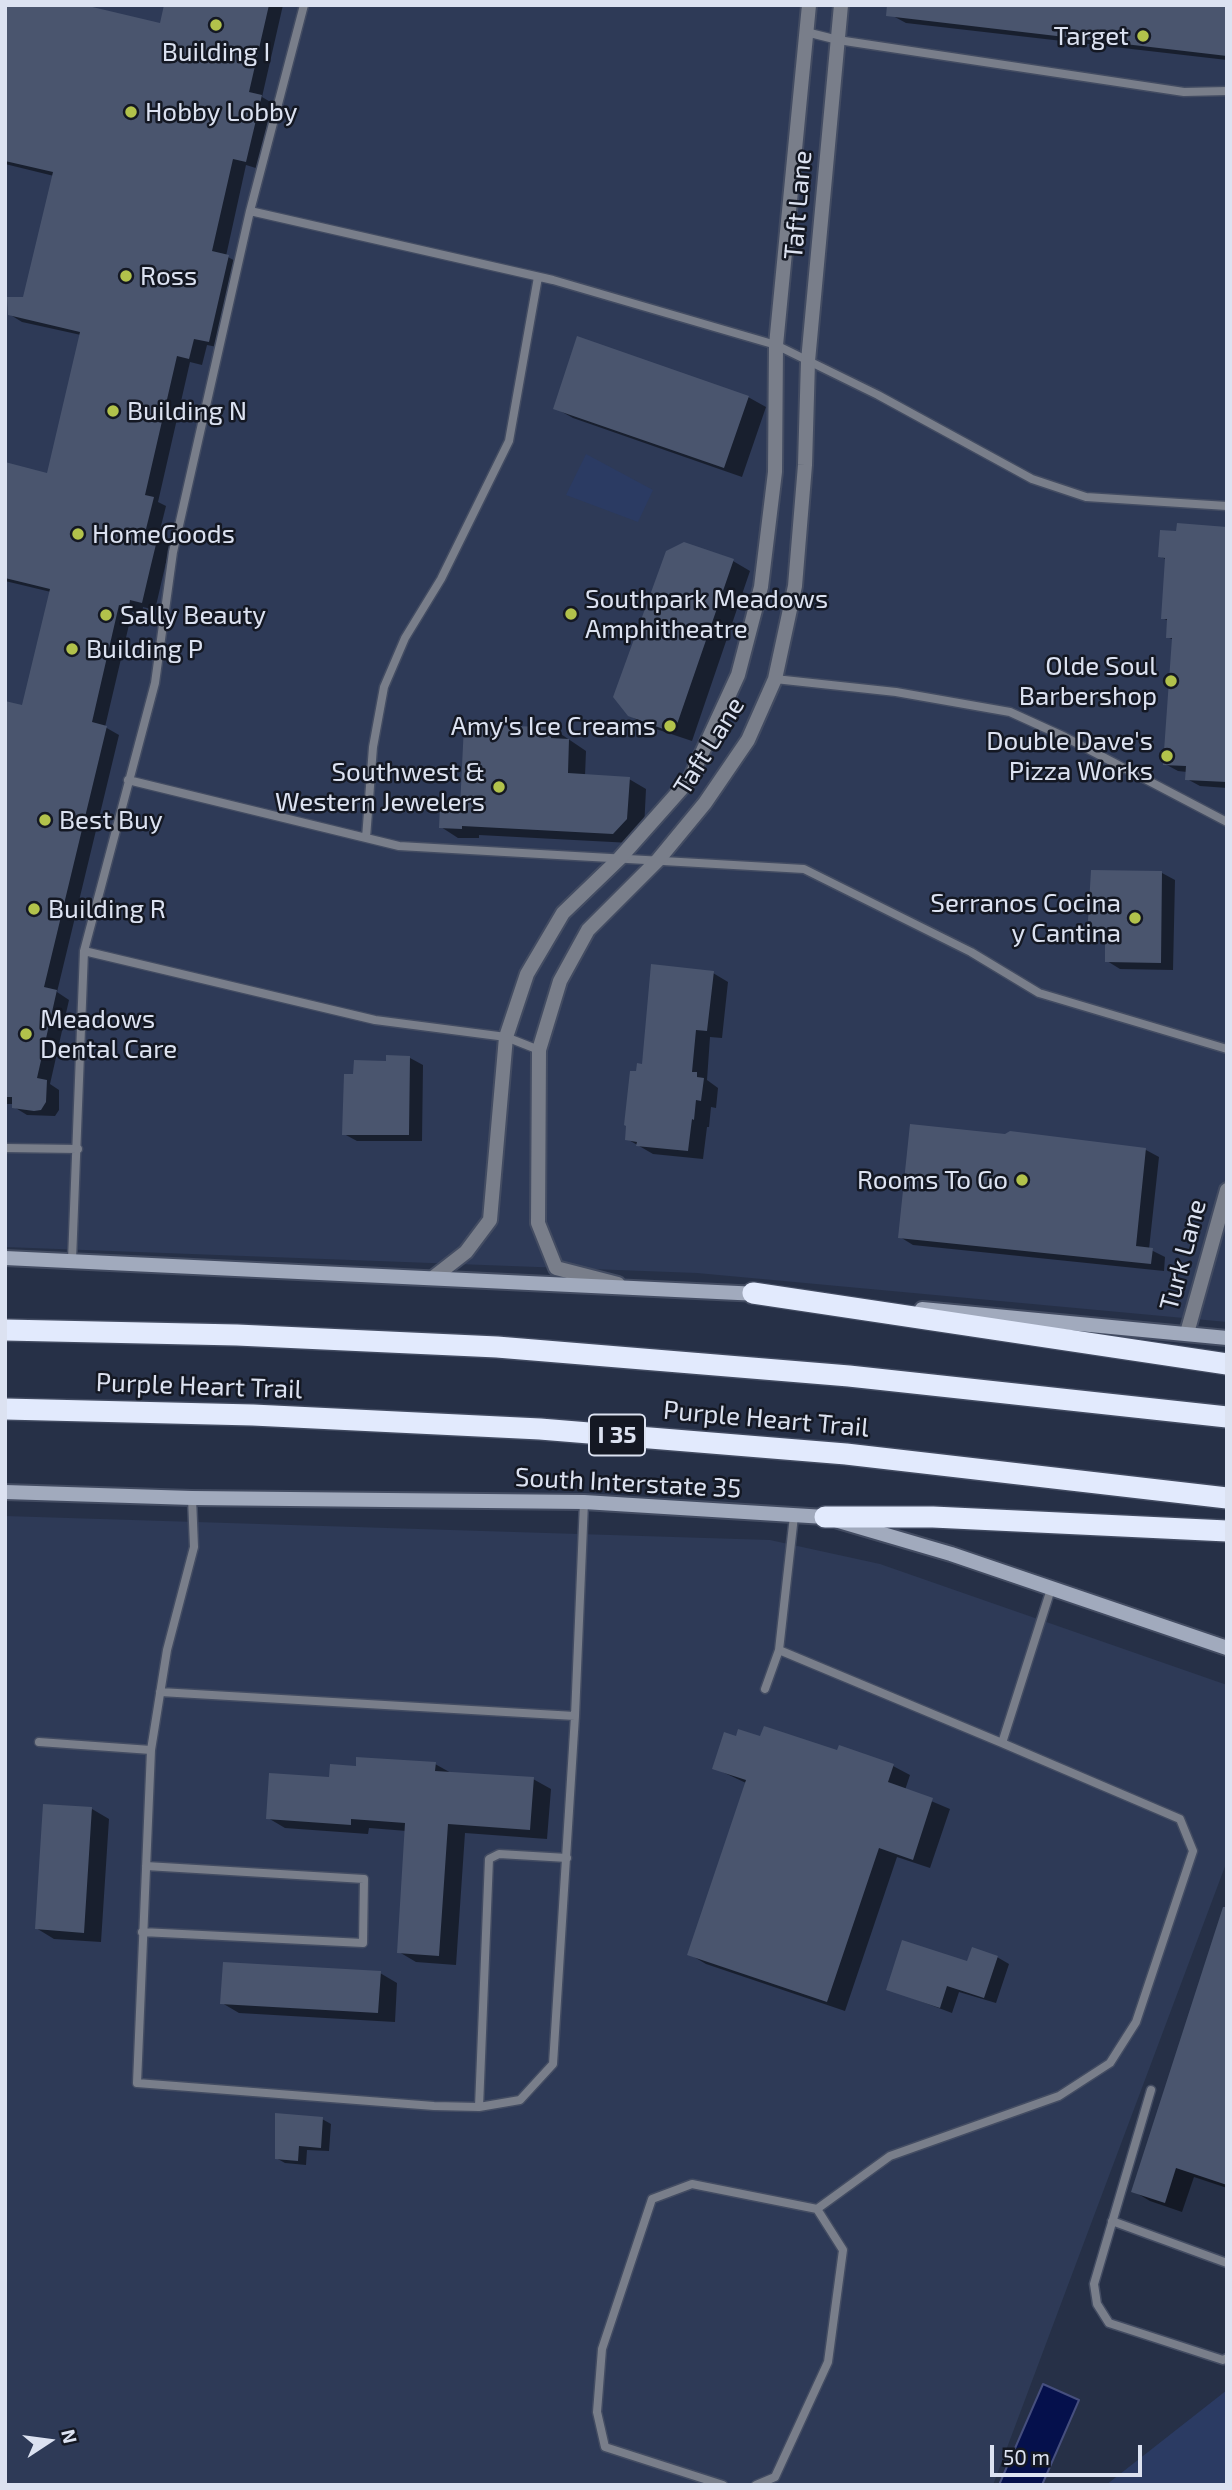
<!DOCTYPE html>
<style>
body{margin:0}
#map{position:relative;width:1232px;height:2490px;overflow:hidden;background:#263047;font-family:"Exo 2",sans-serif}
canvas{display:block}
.frame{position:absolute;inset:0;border:7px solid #dce2f1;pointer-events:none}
.north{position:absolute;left:14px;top:2406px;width:70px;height:70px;-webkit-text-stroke:5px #141823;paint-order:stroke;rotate:77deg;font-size:19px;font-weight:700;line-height:28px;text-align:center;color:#dce2f1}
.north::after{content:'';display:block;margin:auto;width:24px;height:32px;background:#dce2f1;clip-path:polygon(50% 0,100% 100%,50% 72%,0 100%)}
.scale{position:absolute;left:990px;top:2445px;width:152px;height:32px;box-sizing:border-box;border:4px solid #dce2f1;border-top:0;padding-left:9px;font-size:21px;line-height:24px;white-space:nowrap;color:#dce2f1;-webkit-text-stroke:5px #141823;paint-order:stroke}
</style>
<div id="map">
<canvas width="1232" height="2490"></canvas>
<div class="frame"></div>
<div class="north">N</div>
<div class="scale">50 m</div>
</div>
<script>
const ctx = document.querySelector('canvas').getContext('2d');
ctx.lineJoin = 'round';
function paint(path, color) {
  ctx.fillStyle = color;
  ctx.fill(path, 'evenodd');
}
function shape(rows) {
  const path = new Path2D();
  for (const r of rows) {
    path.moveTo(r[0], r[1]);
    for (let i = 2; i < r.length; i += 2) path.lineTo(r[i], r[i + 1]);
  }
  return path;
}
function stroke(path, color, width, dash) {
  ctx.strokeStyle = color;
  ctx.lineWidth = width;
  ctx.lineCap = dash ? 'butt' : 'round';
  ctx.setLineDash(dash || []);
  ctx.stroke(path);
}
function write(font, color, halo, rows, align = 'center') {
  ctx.font = font + ' "Exo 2",sans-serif';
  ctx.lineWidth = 5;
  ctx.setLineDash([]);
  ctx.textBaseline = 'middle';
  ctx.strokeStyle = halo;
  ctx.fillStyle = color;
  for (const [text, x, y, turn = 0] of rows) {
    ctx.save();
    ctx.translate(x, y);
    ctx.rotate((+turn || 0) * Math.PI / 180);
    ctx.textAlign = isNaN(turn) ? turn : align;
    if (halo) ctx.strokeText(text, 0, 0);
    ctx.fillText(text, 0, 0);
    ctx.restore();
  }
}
const built = shape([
 [5,5,1227,5,1227,1322,697,1273,5,1247],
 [5,1516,770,1540,880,1564,1227,1685,1227,1861,993,2485,5,2485]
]);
const green = shape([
 [586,454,653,490,638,522,566,495],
 [1227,2390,1227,2485,1106,2485]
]);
const water = shape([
 [1043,2384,1079,2400,1042,2485,999,2485,1043,2384]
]);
const shadow = shape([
 [5,5,162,26,166,5,283,5,262,97,274,104,259,169,246,165,226,256,241,264,222,348,207,345,202,365,190,362,158,502,166,506,158,538,170,545,155,610,143,607,142,614,132,612,105,727,119,735,57,992,69,1000,50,1084,59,1090,59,1110,55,1116,27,1115,14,1107,14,1104,5,1104,5,703,24,707,51,592,5,581,5,464,48,475,81,335,22,322,9,314,25,298,54,176,5,164],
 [1227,5,1227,60,906,23,893,16],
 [748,397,766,407,742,477,573,418,555,408],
 [1227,529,1227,788,1200,786,1187,779,1187,772,1178,771,1165,764,1174,640,1167,637,1169,621,1162,618,1167,560,1160,556,1178,533],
 [733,561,750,571,692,741,647,726,629,715],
 [552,728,586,751,585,776,629,779,646,789,644,829,631,843,479,835,479,838,458,838,441,827],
 [1162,873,1175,880,1173,970,1120,969,1107,961,1107,939,1093,931],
 [713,973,728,982,722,1038,710,1037,707,1080,718,1088,716,1108,711,1107,709,1127,707,1127,703,1159,653,1154,627,1139,638,1073],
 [410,1058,423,1065,422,1141,357,1141,344,1134,355,1076,388,1062],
 [1146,1150,1159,1157,1149,1249,1165,1257,1164,1271,913,1245,900,1237],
 [737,1739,761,1739,893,1766,910,1775,905,1790,950,1809,930,1868,897,1857,845,2011,706,1964,689,1954,746,1783,714,1768],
 [435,1764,453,1774,533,1779,551,1789,547,1839,465,1833,456,1965,416,1962,399,1952,407,1831,369,1828,368,1834,285,1828,268,1818,331,1779,357,1768],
 [92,1809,109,1819,101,1942,54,1939,36,1928],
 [1227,1902,1227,2188,1194,2177,1182,2212,1150,2201,1133,2191],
 [997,1957,1009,1964,996,2003,959,1992,952,2013,888,1989],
 [380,1973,397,1983,395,2022,239,2013,222,2003],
 [322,2119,331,2124,329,2151,307,2150,306,2165,285,2163,276,2158]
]);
const building = shape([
 [5,5,84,5,160,23,164,5,269,5,249,92,262,95,246,162,233,159,212,251,229,255,209,342,194,339,189,359,177,356,145,495,154,497,145,533,158,536,150,569,142,603,130,600,129,607,119,605,92,722,107,726,44,987,57,990,37,1078,47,1080,46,1102,41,1110,34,1111,12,1108,12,1097,5,1097,5,701,22,705,50,589,5,578,5,462,47,473,80,332,8,315,7,297,23,297,53,172,5,161],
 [887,5,1227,5,1227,56,886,16],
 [577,336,749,396,724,468,553,409],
 [1177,523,1227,527,1227,782,1185,780,1186,766,1163,765,1172,638,1166,638,1167,619,1161,619,1165,558,1158,557,1160,530,1176,531],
 [684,542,734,559,674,733,628,716,613,697,666,551],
 [464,725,552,727,551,738,569,739,568,773,630,777,627,819,613,834,462,826,462,829,439,828,440,806,460,807],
 [1091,870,1162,871,1161,963,1105,962,1105,933,1092,933,1091,921,1088,921],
 [651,964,714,971,707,1031,696,1030,692,1072,697,1072,697,1077,704,1078,701,1101,696,1100,694,1120,692,1119,688,1151,636,1146,637,1142,625,1140,626,1126,624,1125,630,1071,636,1071,637,1063,642,1064],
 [386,1055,410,1056,409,1135,342,1135,344,1074,353,1074,354,1060,386,1061],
 [910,1124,1005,1134,1010,1131,1146,1148,1136,1246,1153,1248,1151,1264,898,1238],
 [764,1726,837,1750,839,1745,894,1764,888,1782,933,1798,913,1860,879,1848,827,2002,687,1955,746,1780,712,1769,724,1732,736,1736,738,1729,760,1736],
 [356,1757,436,1762,435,1771,534,1777,530,1830,448,1824,439,1956,397,1953,405,1823,351,1819,351,1825,266,1819,269,1773,329,1777,330,1764,356,1766],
 [43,1804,92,1807,84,1933,35,1929],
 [1223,1907,1227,1907,1227,2185,1176,2168,1165,2203,1131,2192],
 [902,1940,967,1961,972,1947,998,1956,984,1998,947,1986,940,2008,886,1990],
 [223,1962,381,1971,378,2013,220,2004],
 [275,2113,323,2117,321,2148,299,2146,298,2161,275,2159]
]);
const lane = shape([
 [806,32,838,40,1184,92,1227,91],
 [250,211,553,280,776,345,878,395,1032,479,1086,497,1227,506],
 [775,679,896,692,1010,712,1065,737,1227,822],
 [128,780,399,846,804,869,971,952,1039,993,1227,1049],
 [366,838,373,747,384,687,405,638,441,579,509,441,538,277],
 [84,951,375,1020,506,1037,539,1050],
 [5,1148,78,1149],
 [72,1260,84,951,155,683,173,552,250,211,304,5],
 [779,1650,1002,1743,1051,1589],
 [765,1689,779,1650,794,1516],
 [160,1692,575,1716],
 [39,1742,151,1750,167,1650,194,1547,192,1498],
 [151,1750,137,2083,434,2106,479,2107,520,2100,553,2064,575,1716,584,1502],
 [142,1932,363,1943,364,1879,146,1866],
 [1151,2090,1094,2284,1097,2304,1109,2323,1223,2360,1227,2358],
 [479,2107,489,1859,499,1854,567,1858],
 [817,2209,890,2156,1059,2096,1110,2063,1136,2022,1193,1851,1180,1819,1002,1743],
 [1112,2221,1227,2263],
 [723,2485,605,2447,597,2412,602,2349,652,2199,692,2184,817,2209,843,2250,828,2362,775,2477,756,2485]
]);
const street = shape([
 [434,1277,466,1252,490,1220,506,1037,527,974,563,913,619,859,690,779,738,675,761,587,775,472,776,345,809,5],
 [618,1284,556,1268,538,1223,539,1050,560,981,588,930,658,860,705,803,748,740,775,679,795,586,805,465,808,361,841,5],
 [1187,1333,1227,1190]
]);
const secondary = shape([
 [5,1258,759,1294],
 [922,1309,1227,1338],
 [5,1492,192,1498,584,1502,825,1517,951,1554,1227,1648]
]);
const highway = shape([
 [753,1293,1227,1364],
 [5,1330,237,1335,497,1347,849,1376,1227,1417],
 [5,1409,253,1415,540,1429,846,1454,1227,1498],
 [825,1517,933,1517,1227,1531]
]);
const markers = [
 [216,25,7,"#b2c24b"],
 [1143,36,7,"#b2c24b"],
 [131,112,7,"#b2c24b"],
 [126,276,7,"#b2c24b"],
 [113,411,7,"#b2c24b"],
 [78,534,7,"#b2c24b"],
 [571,614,7,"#b2c24b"],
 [106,615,7,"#b2c24b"],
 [72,649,7,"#b2c24b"],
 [1171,681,7,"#b2c24b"],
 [670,726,7,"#b2c24b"],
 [1167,756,7,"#b2c24b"],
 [499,787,7,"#b2c24b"],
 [45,820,7,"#b2c24b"],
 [34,909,7,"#b2c24b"],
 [1135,918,7,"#b2c24b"],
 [26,1034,7,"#b2c24b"],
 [1022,1180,7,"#b2c24b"]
];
const shields = [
 [617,1435,56]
];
const shieldNames = [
 ["I 35",617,1435]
];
const poiNames = [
 ["Target",1129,36,"right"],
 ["Building I",216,52,"center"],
 ["Hobby Lobby",145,112],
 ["Ross",140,276],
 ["Building N",127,411],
 ["HomeGoods",92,534],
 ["Southpark Meadows",585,599],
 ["Amphitheatre",585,629],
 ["Sally Beauty",120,615],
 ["Building P",86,649],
 ["Olde Soul",1157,666,"right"],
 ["Barbershop",1157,696,"right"],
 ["Amy's Ice Creams",656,726,"right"],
 ["Double Dave's",1153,741,"right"],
 ["Pizza Works",1153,771,"right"],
 ["Southwest &",485,772,"right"],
 ["Western Jewelers",485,802,"right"],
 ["Best Buy",59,820],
 ["Serranos Cocina",1121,903,"right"],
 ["y Cantina",1121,933,"right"],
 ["Building R",48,909],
 ["Meadows",40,1019],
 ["Dental Care",40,1049],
 ["Rooms To Go",1008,1180,"right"]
];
const streetNames = [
 ["Taft Lane",798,205,-85],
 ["Taft Lane",709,746,-58],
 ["Turk Lane",1183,1255,-75],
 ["Purple Heart Trail",199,1386,2],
 ["Purple Heart Trail",766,1419,5],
 ["South Interstate 35",628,1483,3]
];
paint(built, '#2e3a57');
paint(green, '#2b3b63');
paint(water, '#05104c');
stroke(water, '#464f7e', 2);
paint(shadow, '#0007');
paint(building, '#4a556e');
stroke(lane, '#434c62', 11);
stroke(street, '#434c62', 18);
stroke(secondary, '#434c62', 18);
stroke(highway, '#434c62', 24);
stroke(lane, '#797e8a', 8);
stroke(street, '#797e8a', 14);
stroke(secondary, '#a1aabd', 14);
stroke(highway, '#e2eafd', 21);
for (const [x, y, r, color] of markers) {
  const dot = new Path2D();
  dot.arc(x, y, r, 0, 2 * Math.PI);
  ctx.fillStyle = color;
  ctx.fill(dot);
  stroke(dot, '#141823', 2.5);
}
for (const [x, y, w] of shields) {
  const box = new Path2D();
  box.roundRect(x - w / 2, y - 20.5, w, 41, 5);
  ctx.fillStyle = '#141823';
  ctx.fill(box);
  stroke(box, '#dce2f1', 2);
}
write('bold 24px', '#dce2f1', null, shieldNames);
write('26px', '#dce2f1', '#141823', poiNames, 'left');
write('26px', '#dce2f1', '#141823', streetNames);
</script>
